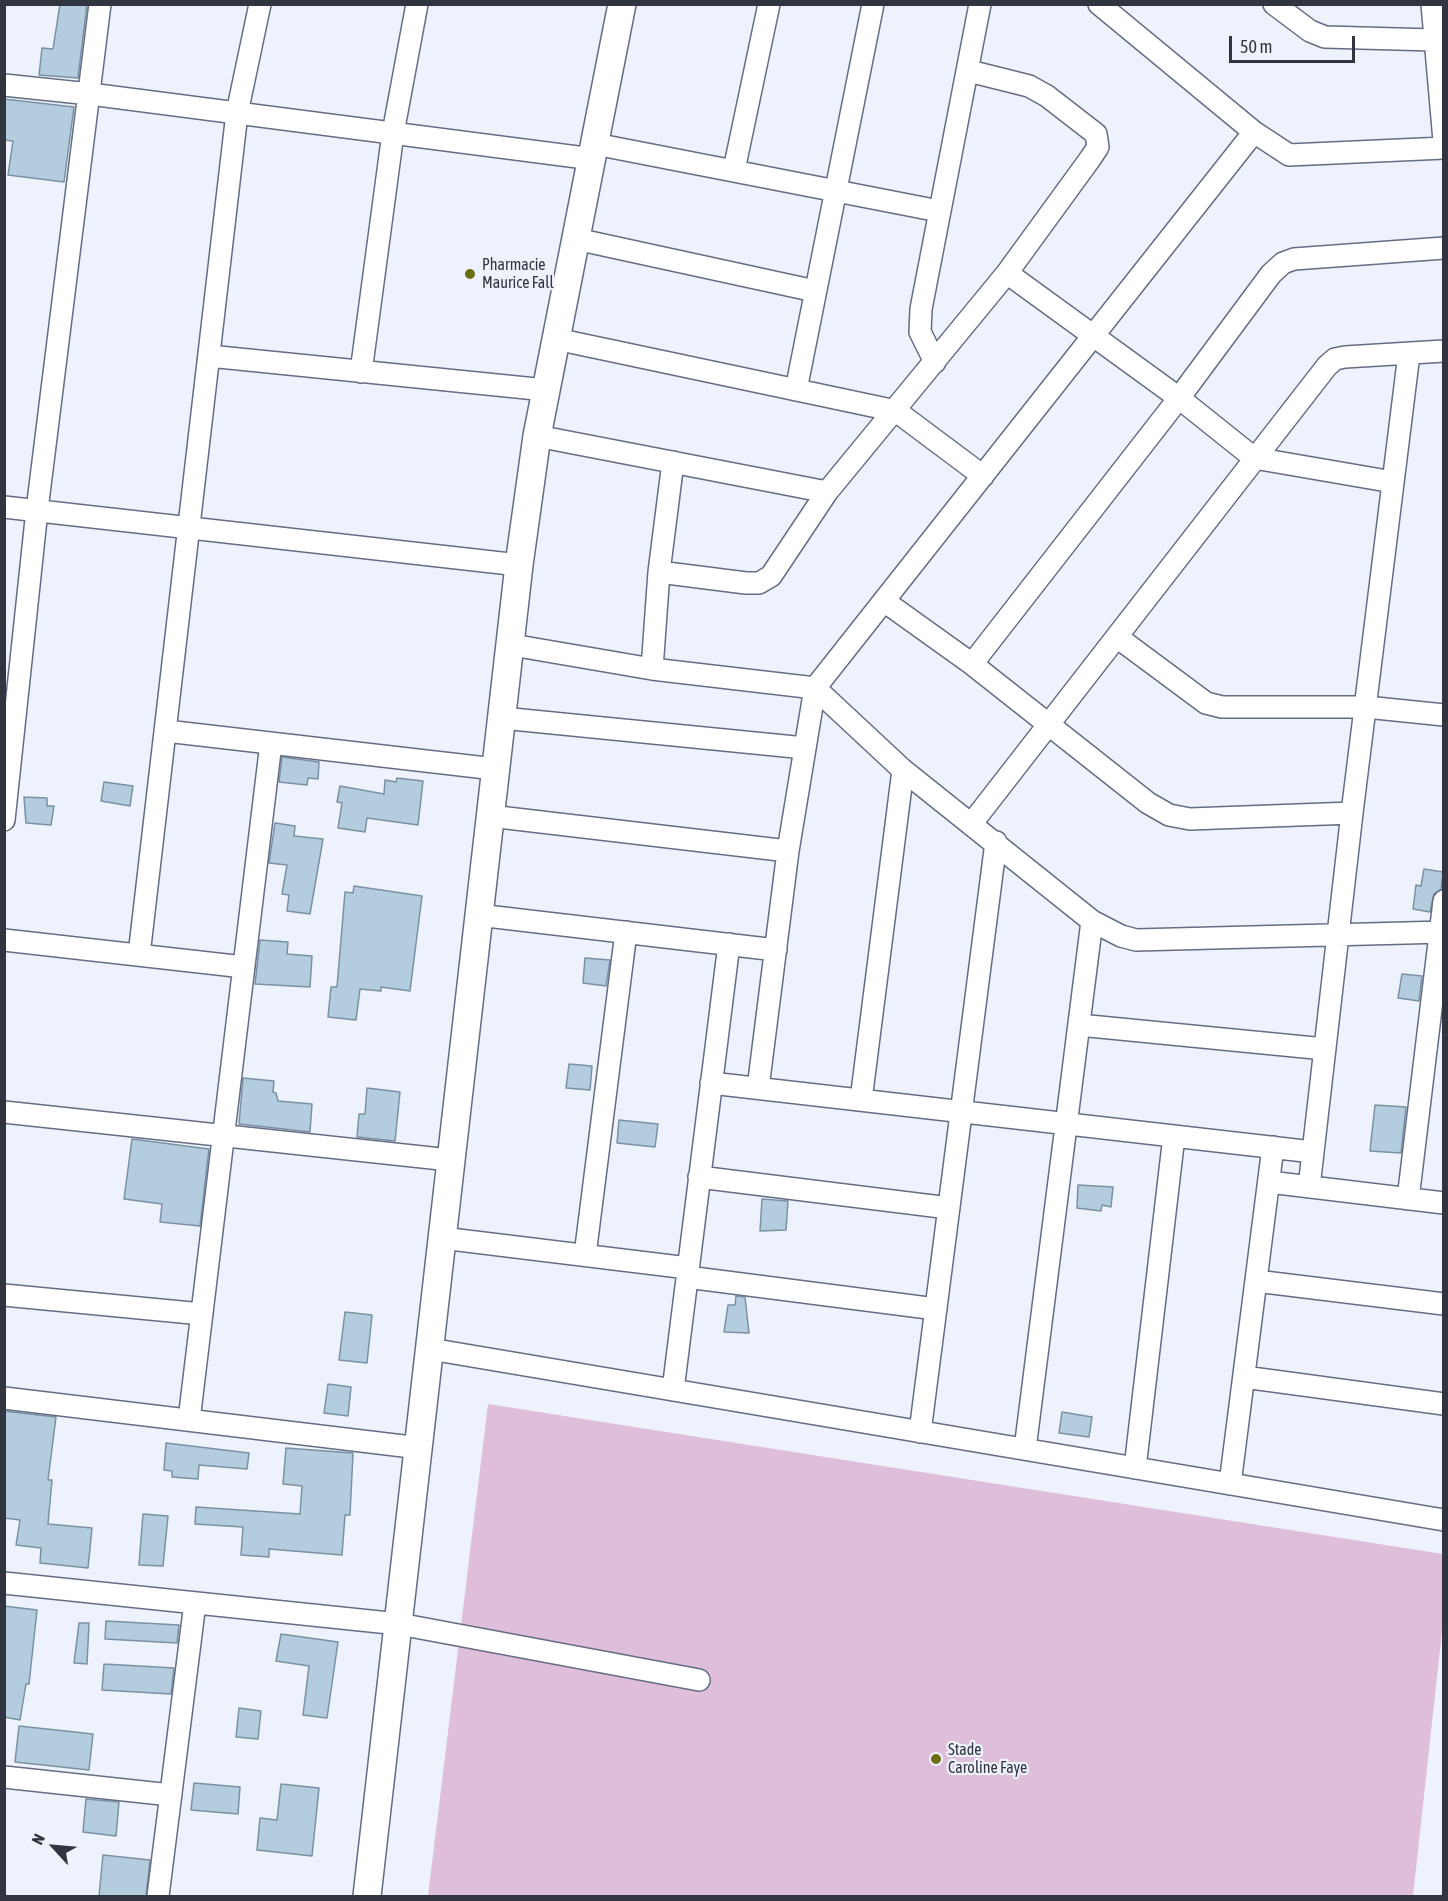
<!DOCTYPE html>
<style>
body{margin:0}
#map{position:relative;width:1448px;height:1901px;overflow:hidden;background:#eef2fd;font-family:"Asap Condensed",sans-serif}
canvas{display:block}
.frame{position:absolute;inset:0;border:6px solid #31353f;pointer-events:none}
.north{position:absolute;left:24px;top:1817px;width:60px;height:60px;-webkit-text-stroke:4px #eef2fd;paint-order:stroke;rotate:296deg;font-size:16px;font-weight:700;line-height:24px;text-align:center;color:#31353f}
.north::after{content:'';display:block;margin:auto;width:21px;height:27px;background:#31353f;clip-path:polygon(50% 0,100% 100%,50% 72%,0 100%)}
.scale{position:absolute;left:1229px;top:36px;width:126px;height:27px;box-sizing:border-box;border:3px solid #31353f;border-top:0;padding-left:8px;font-size:18px;line-height:21px;white-space:nowrap;color:#31353f;-webkit-text-stroke:4px #eef2fd;paint-order:stroke}
</style>
<div id="map">
<canvas width="1448" height="1901"></canvas>
<div class="frame"></div>
<div class="north">N</div>
<div class="scale">50 m</div>
</div>
<script>
const ctx = document.querySelector('canvas').getContext('2d');
ctx.lineJoin = 'round';
function paint(path, color) {
  ctx.fillStyle = color;
  ctx.fill(path, 'evenodd');
}
function shape(rows) {
  const path = new Path2D();
  for (const r of rows) {
    path.moveTo(r[0], r[1]);
    for (let i = 2; i < r.length; i += 2) path.lineTo(r[i], r[i + 1]);
  }
  return path;
}
function stroke(path, color, width, dash) {
  ctx.strokeStyle = color;
  ctx.lineWidth = width;
  ctx.lineCap = dash ? 'butt' : 'round';
  ctx.setLineDash(dash || []);
  ctx.stroke(path);
}
function write(font, color, halo, rows, align = 'center') {
  ctx.font = font + ' "Asap Condensed",sans-serif';
  ctx.lineWidth = 4.5;
  ctx.setLineDash([]);
  ctx.textBaseline = 'middle';
  ctx.strokeStyle = halo;
  ctx.fillStyle = color;
  for (const [text, x, y, turn = 0] of rows) {
    ctx.save();
    ctx.translate(x, y);
    ctx.rotate((+turn || 0) * Math.PI / 180);
    ctx.textAlign = isNaN(turn) ? turn : align;
    if (halo) ctx.strokeText(text, 0, 0);
    ctx.fillText(text, 0, 0);
    ctx.restore();
  }
}
const green = shape([
 [488,1404,1443,1554,1443,1622,1413,1896,428,1896]
]);
const building = shape([
 [60,4,87,4,78,78,39,75,42,48,53,49,60,4],
 [4,99,74,107,64,182,8,175,13,141,4,140,4,99],
 [282,757,319,762,318,779,308,778,307,785,279,782,282,757],
 [397,778,423,781,418,825,367,818,365,832,338,828,342,803,337,802,340,786,384,794,385,780,396,782,397,778],
 [104,782,133,786,130,806,101,801,104,782],
 [24,797,47,798,47,806,54,806,51,825,26,823,24,797],
 [275,823,295,826,294,836,323,839,310,914,287,911,289,895,282,894,287,865,269,863,275,823],
 [1424,869,1443,872,1441,889,1434,894,1430,912,1413,909,1416,885,1421,886,1424,869],
 [354,886,422,896,410,991,381,987,381,991,360,989,356,1020,328,1017,331,987,337,987,345,892,353,893,354,886],
 [260,940,288,942,287,954,312,956,310,987,255,984,260,940],
 [585,958,610,960,606,986,583,983,585,958],
 [1402,974,1422,976,1419,1001,1398,998,1402,974],
 [569,1064,592,1066,590,1090,566,1088,569,1064],
 [243,1078,274,1081,273,1092,276,1093,278,1101,312,1104,310,1132,239,1124,243,1078],
 [367,1088,400,1092,395,1141,357,1137,359,1114,365,1114,367,1088],
 [1375,1105,1406,1107,1401,1153,1370,1151,1375,1105],
 [619,1120,658,1124,655,1147,617,1143,619,1120],
 [132,1139,209,1149,200,1226,160,1222,162,1204,124,1199,132,1139],
 [1078,1185,1113,1187,1111,1207,1102,1205,1101,1211,1077,1208,1078,1185],
 [762,1199,788,1201,786,1230,760,1231,762,1199],
 [736,1296,745,1297,749,1333,724,1332,728,1305,735,1305,736,1296],
 [345,1312,372,1315,367,1363,339,1360,345,1312],
 [328,1384,351,1387,348,1416,324,1413,328,1384],
 [4,1411,56,1417,48,1480,52,1480,48,1524,92,1528,88,1568,40,1563,41,1548,16,1545,20,1520,4,1518,4,1411],
 [1062,1412,1092,1417,1089,1437,1059,1433,1062,1412],
 [166,1443,249,1453,247,1469,199,1465,198,1479,172,1477,172,1471,164,1470,166,1443],
 [286,1448,353,1453,350,1515,345,1515,342,1555,269,1549,269,1557,241,1555,243,1527,195,1524,196,1507,300,1514,302,1486,283,1484,286,1448],
 [143,1514,168,1516,163,1566,139,1565,143,1514],
 [4,1606,37,1610,29,1684,26,1684,20,1720,4,1717,4,1606],
 [106,1621,179,1625,177,1643,105,1639,106,1621],
 [79,1623,89,1623,87,1664,74,1663,79,1623],
 [281,1634,338,1642,327,1718,303,1715,309,1666,276,1661,281,1634],
 [104,1664,174,1668,171,1694,102,1690,104,1664],
 [239,1708,261,1711,258,1739,236,1737,239,1708],
 [19,1726,93,1734,89,1770,15,1762,19,1726],
 [194,1783,240,1787,238,1814,191,1810,194,1783],
 [281,1784,319,1788,312,1856,257,1850,260,1818,277,1820,281,1784],
 [86,1799,119,1802,116,1836,83,1832,86,1799],
 [103,1855,150,1860,146,1896,99,1896,103,1855]
]);
const minor = shape([
 [1099,4,1254,132,1289,155,1444,148],
 [1274,4,1310,31,1325,37,1434,40],
 [1432,4,1444,141],
 [4,85,90,94,593,159],
 [595,144,939,211],
 [734,170,769,4],
 [576,239,815,291],
 [1007,273,1179,398,1254,458,1393,482],
 [556,339,896,411,983,476],
 [209,356,546,390],
 [935,362,920,332,921,309,980,4],
 [361,372,393,133,417,4],
 [796,390,873,4],
 [537,436,827,492],
 [4,507,519,565],
 [659,572,746,583,759,583,771,576,827,492,1007,273,1090,159,1098,147,1096,134,1047,96,1029,86,969,71],
 [884,601,972,664,1148,803,1169,815,1190,819,1352,813],
 [1117,637,1206,703,1222,707,1366,707,1444,715],
 [512,645,652,669,815,688,903,770,1092,921,1121,936,1136,940,1444,932],
 [972,664,1179,398,1271,274,1283,263,1294,259,1444,248],
 [652,669,659,572,673,462],
 [502,718,805,748],
 [166,731,495,769],
 [490,816,788,851],
 [4,820,37,510,100,4],
 [972,823,1327,366,1335,359,1345,357,1444,351],
 [478,915,776,950],
 [4,940,244,967],
 [139,955,237,113,260,4],
 [1079,1025,1325,1049],
 [711,1083,1313,1152],
 [758,1088,788,851,815,688,1254,132],
 [861,1100,903,770],
 [4,1112,450,1160],
 [699,1177,949,1208],
 [1269,1182,1444,1203],
 [1309,1187,1352,813,1409,354],
 [1408,1199,1444,901],
 [442,1238,688,1268],
 [585,1255,626,932],
 [687,1277,936,1309],
 [1256,1281,1444,1304],
 [4,1295,202,1314],
 [430,1349,1444,1520],
 [1244,1377,1444,1404],
 [673,1390,729,944],
 [4,1398,420,1448],
 [189,1420,271,743],
 [920,1432,996,842],
 [1025,1449,1092,921],
 [1135,1468,1174,1136],
 [1230,1484,1273,1147],
 [4,1583,399,1624,699,1680],
 [4,1777,171,1795],
 [158,1896,195,1603]
]);
const major = shape([
 [367,1896,519,565,537,436,622,4]
]);
const markers = [
 [470,274,6,"#6c6e12"],
 [936,1759,6,"#6c6e12"]
];
const poiNames = [
 ["Pharmacie",482,265],
 ["Maurice Fall",482,283],
 ["Stade",948,1750],
 ["Caroline Faye",948,1768]
];
paint(green, '#debed8');
paint(building, '#b3cddf');
stroke(building, '#7991a2', 1.5);
stroke(minor, '#656d84', 24);
stroke(major, '#656d84', 30);
stroke(minor, '#fff', 21);
stroke(major, '#fff', 27);
for (const [x, y, r, color] of markers) {
  const dot = new Path2D();
  dot.arc(x, y, r, 0, 2 * Math.PI);
  ctx.fillStyle = color;
  ctx.fill(dot);
  stroke(dot, '#eef2fd', 2);
}
write('16px', '#31353f', '#eef2fd', poiNames, 'left');
</script>
